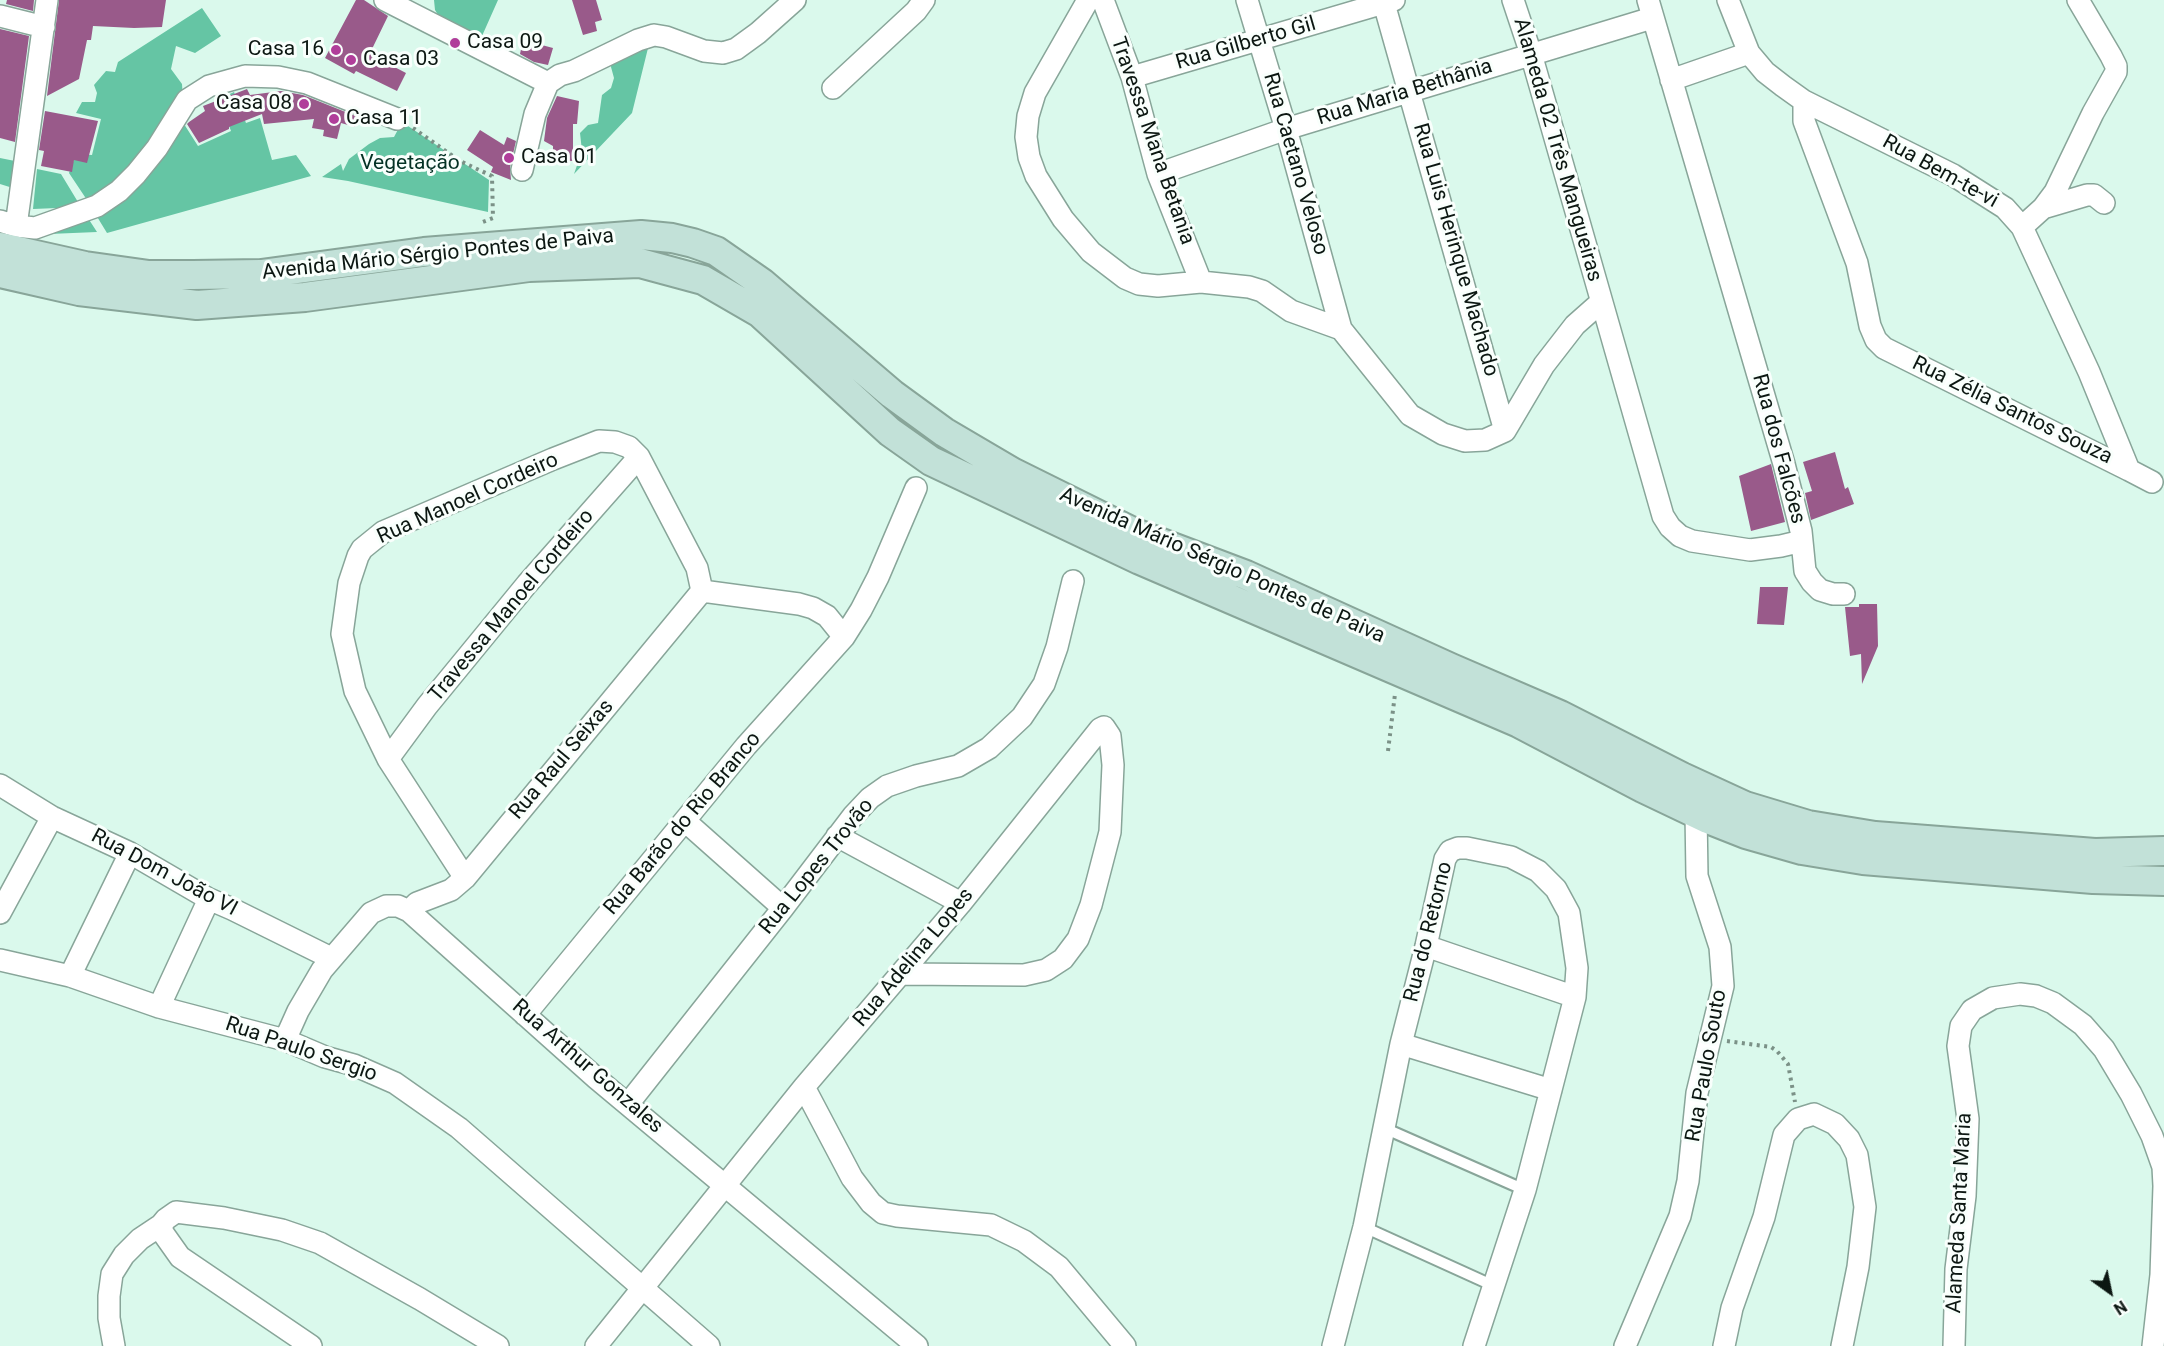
<!DOCTYPE html>
<meta charset="utf-8">
<style>
body{margin:0}
#map{position:relative;width:2164px;height:1346px;overflow:hidden;background:#daf9ec;font-family:Roboto,sans-serif}
canvas{display:block}
.north{position:absolute;left:2080px;top:1262px;width:60px;height:60px;-webkit-text-stroke:4px #f9fffc;paint-order:stroke;rotate:147deg;font-size:16px;font-weight:700;line-height:24px;text-align:center;color:#0c1712}
.north::after{content:'';display:block;margin:auto;width:21px;height:27px;background:#0c1712;clip-path:polygon(50% 0,100% 100%,50% 72%,0 100%)}
</style>
<div id="map">
<canvas width="2164" height="1346"></canvas>
<div class="north">N</div>
</div>
<script>
const ctx = document.querySelector('canvas').getContext('2d');
ctx.lineJoin = 'round';
function paint(path, color) {
  ctx.fillStyle = color;
  ctx.fill(path, 'evenodd');
}
function shape(rows) {
  const path = new Path2D();
  for (const r of rows) {
    path.moveTo(r[0], r[1]);
    for (let i = 2; i < r.length; i += 2) path.lineTo(r[i], r[i + 1]);
  }
  return path;
}
function stroke(path, color, width, dash) {
  ctx.strokeStyle = color;
  ctx.lineWidth = width;
  ctx.lineCap = dash ? 'butt' : 'round';
  ctx.setLineDash(dash || []);
  ctx.stroke(path);
}
function write(font, color, halo, rows, align = 'center') {
  ctx.font = font + ' Roboto,sans-serif';
  ctx.lineWidth = 6;
  ctx.setLineDash([]);
  ctx.textBaseline = 'middle';
  ctx.strokeStyle = halo;
  ctx.fillStyle = color;
  for (const [text, x, y, turn = 0] of rows) {
    ctx.save();
    ctx.translate(x, y);
    ctx.rotate((+turn || 0) * Math.PI / 180);
    ctx.textAlign = isNaN(turn) ? turn : align;
    if (halo) ctx.strokeText(text, 0, 0);
    ctx.fillText(text, 0, 0);
    ctx.restore();
  }
}
const forest = shape([
 [434,0,498,0,482,36,440,18,435,10],
 [202,8,221,36,195,53,176,46,171,69,182,84,183,100,148,155,89,203,69,173,76,154,92,155,101,119,76,113,82,102,95,102,97,93,94,85,106,71,115,72,118,62],
 [650,40,632,113,574,174,582,151,580,133,588,125,598,123,602,95,611,88,614,78,611,67,612,58],
 [234,92,246,123,260,118,272,160,296,155,311,176,107,233,96,215,184,124,198,146,231,131,219,99],
 [402,122,489,180,488,212,348,181,322,177,341,164,343,171,349,159,369,144,380,138,394,137],
 [0,158,20,162,16,189,0,184],
 [37,169,61,174,81,207,33,209],
 [86,215,97,232,25,235]
]);
const building = shape([
 [7,0,34,0,33,11,6,4],
 [59,0,166,0,162,27,134,28,93,26,91,40,87,40,79,79,47,96],
 [356,0,364,0,388,16,372,49,387,57,385,62,406,73,397,91,356,71,354,74,325,58],
 [572,0,596,0,602,20,595,22,597,31,583,35],
 [0,29,29,36,15,142,0,138],
 [523,40,553,48,548,65,534,62,520,54],
 [247,89,250,95,281,91,303,95,358,117,355,127,341,123,337,139,323,136,324,130,312,128,314,119,264,124,262,114,229,127,229,129,199,143,187,124,189,122,205,111,203,106],
 [557,96,579,101,577,124,573,124,573,161,553,160,553,146,544,141,547,118],
 [45,111,98,121,87,163,74,160,72,172,41,166,44,151,39,150],
 [480,130,504,145,507,137,516,141,510,167,511,180,491,172,493,167,467,150],
 [1835,452,1845,489,1848,487,1854,504,1811,520,1805,493,1812,491,1803,462],
 [1771,464,1785,522,1751,531,1739,476],
 [1760,587,1788,587,1784,625,1757,624],
 [1859,604,1877,604,1878,646,1862,684,1861,654,1850,656,1845,607,1859,607]
]);
const path = shape([
 [413,128,460,161,492,176,493,218,480,223],
 [1388,751,1395,694],
 [1727,1041,1771,1047,1777,1051,1788,1064,1795,1102]
]);
const service = shape([
 [1384,1128,1525,1190],
 [1364,1227,1494,1286]
]);
const minor = shape([
 [385,0,548,83],
 [1088,0,1035,93,1028,116,1026,137,1029,157,1036,176,1063,219,1091,252,1125,278,1139,284,1158,286,1201,282,1249,287,1262,291,1291,311,1341,329,1410,415,1443,434,1465,441,1485,440,1505,431,1544,365,1575,325,1601,302],
 [1103,0,1132,77,1158,174,1201,282],
 [1247,0,1286,129,1341,329],
 [1383,0,1505,431],
 [1513,0,1531,54,1663,516,1670,527,1680,536,1692,541,1750,550,1781,546,1802,541,1801,531,1784,464,1648,0],
 [1728,0,1749,53,1765,72,1783,86,1804,101,1953,175,2005,208,2022,227,2089,372,2129,470,2152,482],
 [0,16,44,27],
 [1132,77,1394,0],
 [1671,80,1749,53],
 [833,88,916,11,924,0],
 [1804,101,1804,121,1857,263,1870,326,1876,340,1884,348,2129,470],
 [522,170,535,114,548,83,560,75,574,71,638,40,654,35,666,37,704,51,723,53,736,49,758,33,795,0],
 [1158,174,1286,129,1652,18],
 [2043,208,2087,195,2094,195,2104,203],
 [0,221,16,226,35,228,97,206,119,191,136,174,157,148,187,100,209,86,245,76,278,77,307,83,397,119],
 [16,226,47,0],
 [2022,227,2043,208,2055,192,2093,113,2116,72,2116,66,2111,56,2078,0],
 [1802,541,1805,571,1812,582,1820,590,1833,594,1844,594],
 [702,591,799,604,813,608,827,616,844,637],
 [388,759,427,706,527,584,639,457],
 [0,785,52,817,130,853,209,899,232,909,331,958],
 [685,821,783,908],
 [837,836,961,903],
 [465,878,388,759,355,691,342,634,349,583,358,556,362,549,383,532,553,459,599,441,615,442,629,447,639,457,697,568,702,591],
 [409,911,417,903,451,890,465,878,702,591],
 [0,913,52,817],
 [1426,946,1575,997],
 [0,960,70,976,159,1007,285,1040,325,1057,354,1065,395,1083,459,1128,709,1346],
 [70,976,130,853],
 [159,1007,209,899],
 [525,1015,746,746,844,637,861,610,878,577,916,488],
 [285,1040,298,1011,322,970,371,913,386,906,398,906,409,911,596,1078,917,1346],
 [1401,1044,1551,1090],
 [804,1087,852,1178,871,1203,883,1213,897,1216,991,1225,1024,1241,1059,1267,1125,1346],
 [628,1104,783,908,853,816,870,798,887,786,916,776,958,766,989,748,1022,717,1044,684,1057,647,1073,581],
 [114,1346,109,1318,109,1296,112,1274,124,1255,140,1239,161,1225],
 [311,1346,180,1257,163,1233,161,1225,166,1219,176,1212,224,1218,282,1230,320,1243,420,1299,498,1346],
 [596,1346,804,1087,961,903,1100,729,1104,727,1110,736,1113,765,1110,832,1091,905,1078,939,1063,959,1046,970,1024,975,902,974],
 [1333,1346,1364,1227,1401,1044,1426,946,1445,859,1450,851,1458,848,1467,848,1511,857,1538,871,1556,889,1569,913,1577,968,1575,997,1525,1190,1474,1346],
 [1625,1346,1680,1216,1688,1181,1697,1093,1723,986,1720,947,1697,876,1696,813],
 [1724,1346,1732,1308,1764,1217,1784,1135,1798,1119,1814,1114,1835,1124,1849,1139,1857,1155,1865,1207,1858,1267,1842,1346],
 [1954,1346,1956,1269,1965,1196,1968,1119,1958,1046,1961,1026,1972,1010,1993,998,2020,994,2036,996,2053,1003,2083,1025,2104,1049,2131,1094,2152,1136,2163,1167,2164,1186,2161,1275,2153,1346]
]);
const secondary = shape([
 [0,247,85,266,149,275,193,275,261,274,424,252,641,235,672,238,693,243,716,251,762,283,892,394,944,432,1012,472,1135,533,1246,575,1451,668,1560,715,1682,777,1745,806,1808,825,1875,836,2095,853,2164,851],
 [0,273,79,291,197,305,305,297,529,267,640,263,703,280,760,313,890,432,931,461,1140,560,1519,723,1643,788,1708,819,1746,834,1802,850,1863,860,2093,879,2164,881]
]);
const markers = [
 [455,43,6,"#b03e9a"],
 [336,50,6,"#b03e9a"],
 [351,60,6,"#b03e9a"],
 [304,104,6,"#b03e9a"],
 [334,119,6,"#b03e9a"],
 [509,158,6,"#b03e9a"]
];
const poiNames = [
 ["Casa 09",467,43],
 ["Casa 16",324,50,"right"],
 ["Casa 03",363,60],
 ["Casa 08",292,104,"right"],
 ["Casa 11",346,119],
 ["Casa 01",521,158]
];
const streetNames = [
 ["Rua Gilberto Gil",1246,44,-16],
 ["Rua Maria Bethânia",1405,93,-17],
 ["Travessa Mana Betania",1152,141,71],
 ["Alameda 02 Três Mangueiras",1557,150,74],
 ["Rua Caetano Veloso",1295,164,74],
 ["Rua Bem-te-vi",1940,172,29],
 ["Rua Luis Herinque Machado",1455,250,74],
 ["Avenida Mário Sérgio Pontes de Paiva",438,255,-6],
 ["Rua Zélia Santos Souza",2012,411,26],
 ["Rua dos Falcões",1778,449,75],
 ["Rua Manoel Cordeiro",468,499,-24],
 ["Avenida Mário Sérgio Pontes de Paiva",1222,566,24],
 ["Travessa Manoel Cordeiro",512,606,-50],
 ["Rua Raul Seixas",562,760,-50],
 ["Rua Barão do Rio Branco",683,824,-50],
 ["Rua Lopes Trovão",817,867,-51],
 ["Rua Dom João VI",164,873,28],
 ["Rua do Retorno",1429,932,-76],
 ["Rua Adelina Lopes",914,958,-50],
 ["Rua Paulo Sergio",301,1050,19],
 ["Rua Paulo Souto",1707,1066,-80],
 ["Rua Arthur Gonzales",587,1067,41],
 ["Alameda Santa Maria",1960,1213,-87]
];
const parkNames = [
 ["Vegetação",410,164]
];
paint(forest, '#65c5a4');
paint(building, '#995a8a');
stroke(service, '#88a599', 14);
stroke(minor, '#88a599', 24);
stroke(secondary, '#88a599', 32);
stroke(path, '#7b9187', 4, [3, 4.5]);
stroke(service, '#fff', 10);
stroke(minor, '#fff', 21);
stroke(secondary, '#c2e1d8', 28);
for (const [x, y, r, color] of markers) {
  const dot = new Path2D();
  dot.arc(x, y, r, 0, 2 * Math.PI);
  ctx.fillStyle = color;
  ctx.fill(dot);
  stroke(dot, '#f9fffc', 2);
}
write('21px', '#0c1712', '#f9fffc', poiNames, 'left');
write('21px', '#0c1712', '#f9fffc', streetNames);
write('21px', '#043225', '#f9fffc', parkNames);
</script>
